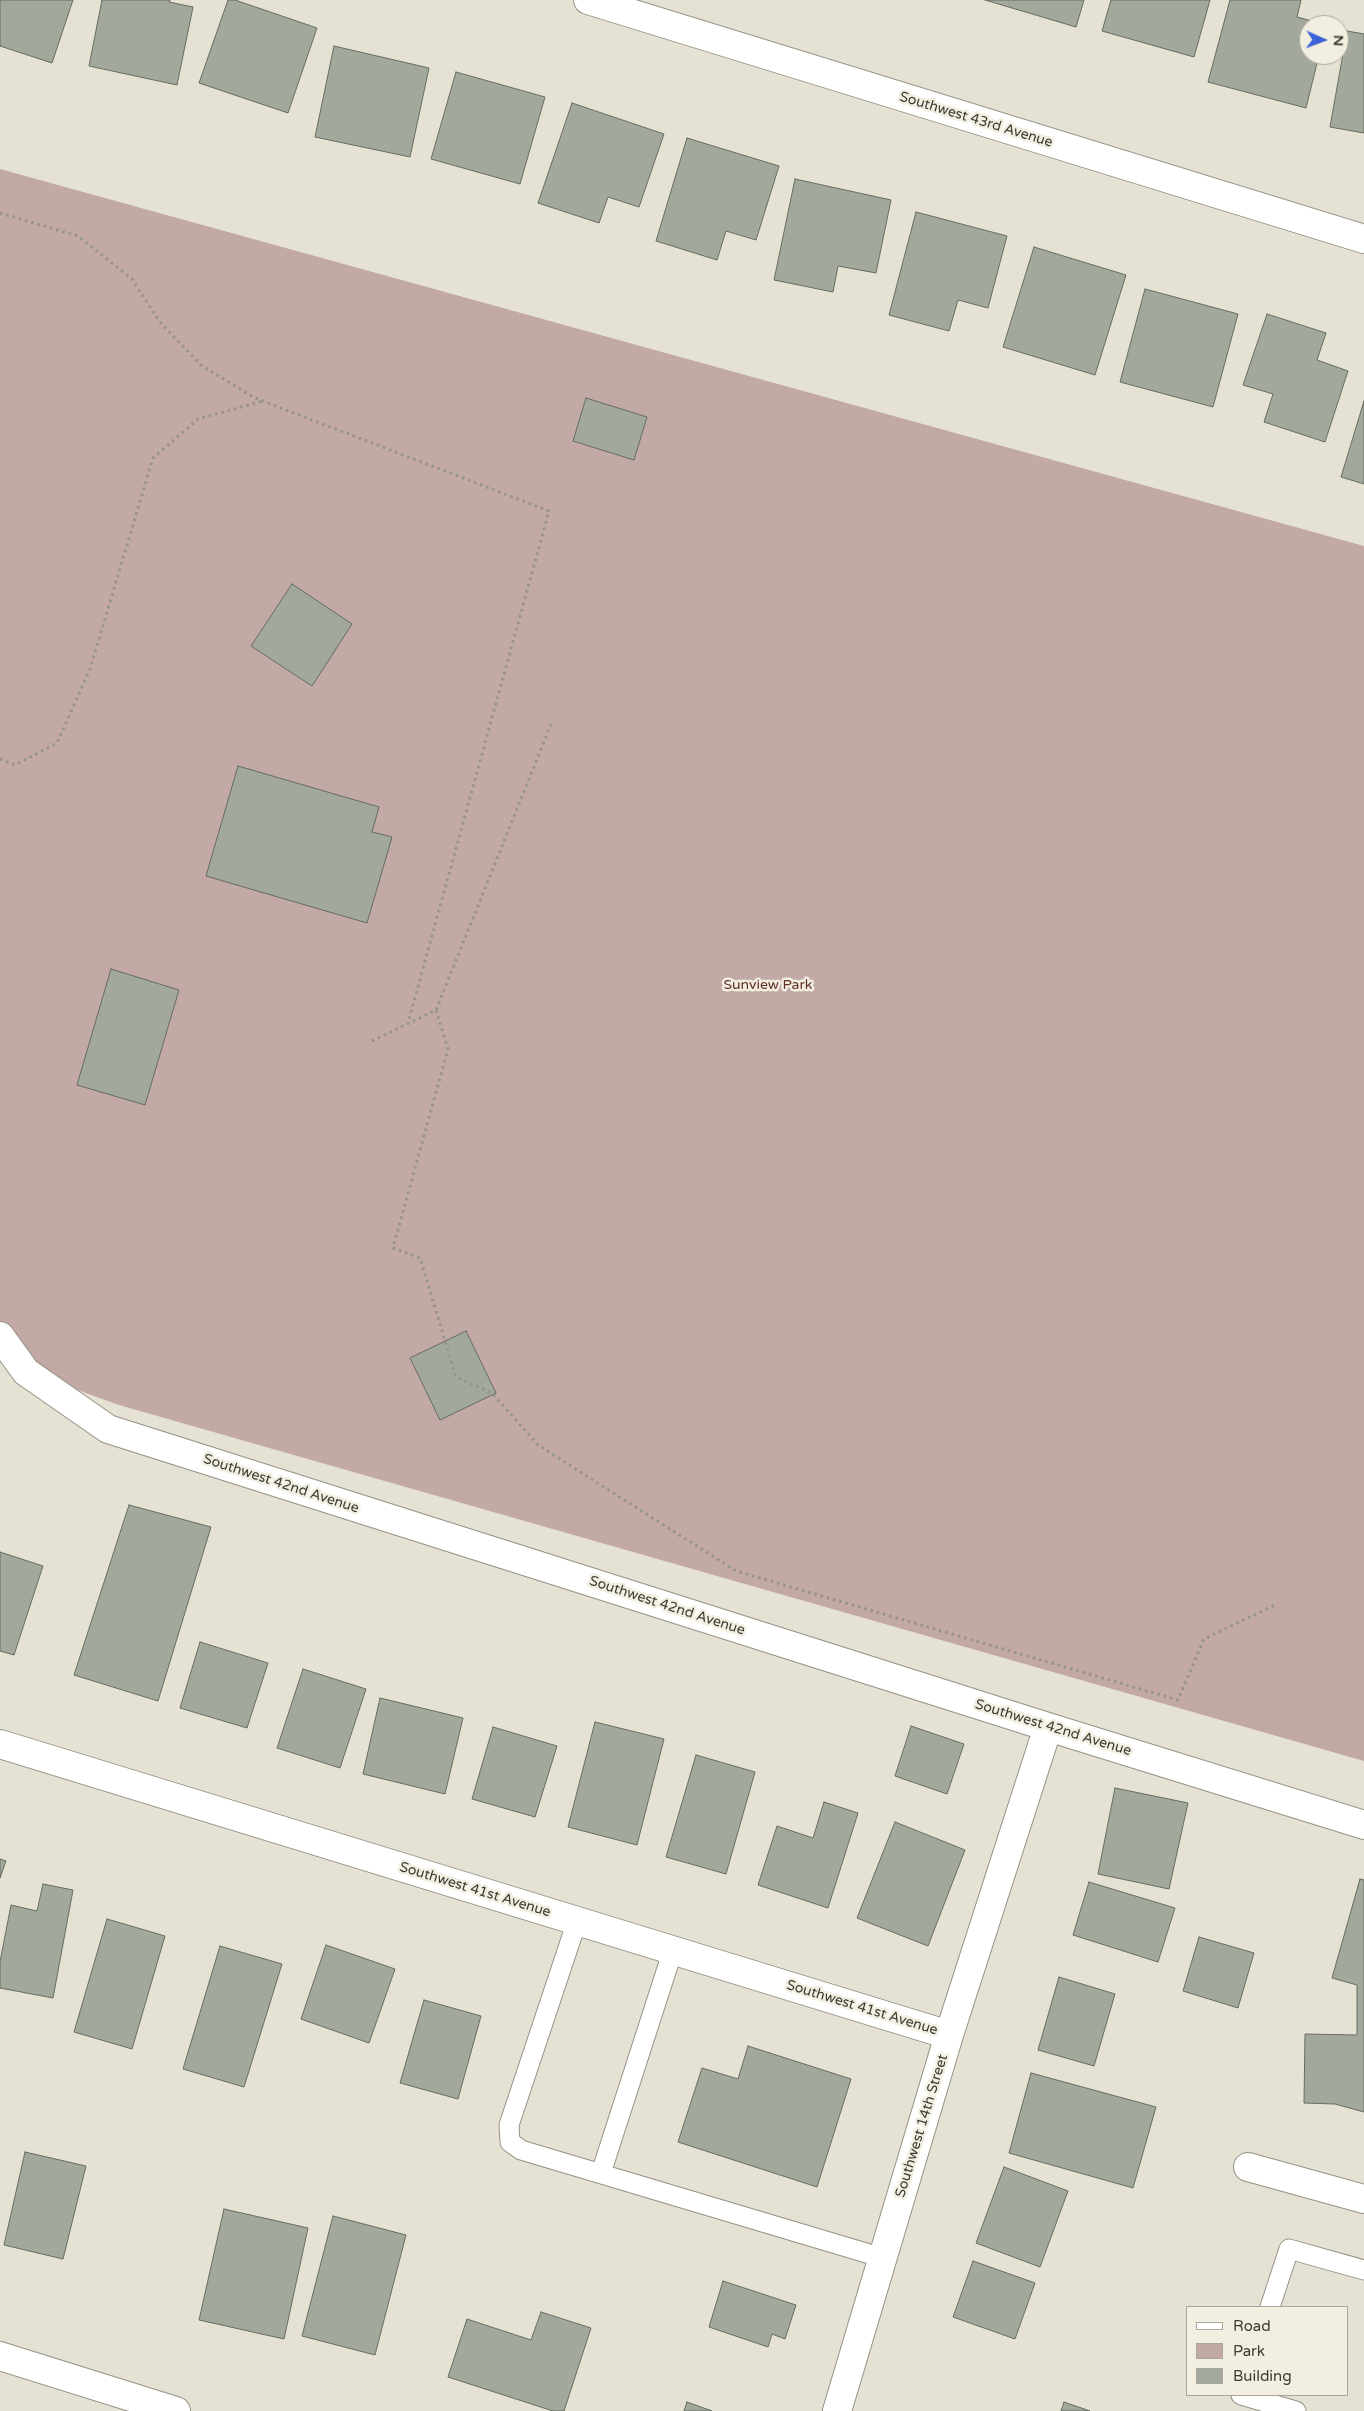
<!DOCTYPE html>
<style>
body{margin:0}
#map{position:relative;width:1364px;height:2411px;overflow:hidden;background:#e5e2d3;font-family:"Varela Round",sans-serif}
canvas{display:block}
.legend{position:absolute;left:1186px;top:2306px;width:162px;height:90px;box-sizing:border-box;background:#f2efe0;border:1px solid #a9a79b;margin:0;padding:6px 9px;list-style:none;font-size:15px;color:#3b3a34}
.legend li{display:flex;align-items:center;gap:10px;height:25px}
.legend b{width:25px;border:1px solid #a9a79b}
.north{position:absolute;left:1299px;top:15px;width:50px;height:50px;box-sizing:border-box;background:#f2efe0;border:1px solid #a9a79b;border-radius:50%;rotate:92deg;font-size:14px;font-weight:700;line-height:20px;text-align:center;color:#3b3a34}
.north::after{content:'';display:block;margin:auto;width:18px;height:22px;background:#3e65d7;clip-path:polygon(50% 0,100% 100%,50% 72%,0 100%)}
</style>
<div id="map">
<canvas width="1364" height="2411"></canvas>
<ul class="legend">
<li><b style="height:6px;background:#fff"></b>Road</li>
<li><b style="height:14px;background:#c2a9a5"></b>Park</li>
<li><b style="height:14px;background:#a2a99c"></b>Building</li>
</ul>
<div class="north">N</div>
</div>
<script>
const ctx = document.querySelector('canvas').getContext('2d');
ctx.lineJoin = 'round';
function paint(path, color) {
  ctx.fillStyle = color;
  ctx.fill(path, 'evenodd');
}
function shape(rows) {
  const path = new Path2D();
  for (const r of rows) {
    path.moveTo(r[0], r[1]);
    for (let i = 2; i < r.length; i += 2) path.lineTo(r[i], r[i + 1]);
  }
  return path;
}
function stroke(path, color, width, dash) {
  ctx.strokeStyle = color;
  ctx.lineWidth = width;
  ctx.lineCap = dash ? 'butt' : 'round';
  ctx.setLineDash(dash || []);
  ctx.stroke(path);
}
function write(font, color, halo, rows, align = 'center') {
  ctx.font = font + ' "Varela Round",sans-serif';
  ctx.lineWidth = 5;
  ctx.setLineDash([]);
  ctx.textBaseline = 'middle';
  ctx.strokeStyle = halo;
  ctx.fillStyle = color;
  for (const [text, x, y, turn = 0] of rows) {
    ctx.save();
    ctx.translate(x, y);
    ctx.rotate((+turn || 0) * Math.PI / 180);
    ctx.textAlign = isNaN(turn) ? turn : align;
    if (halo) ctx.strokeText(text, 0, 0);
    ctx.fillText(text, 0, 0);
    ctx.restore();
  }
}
const green = shape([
 [0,169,1364,546,1364,1761,119,1405,0,1362]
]);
const building = shape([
 [0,0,73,0,52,63,0,46,0,0],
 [102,0,170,0,169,2,193,7,177,85,89,66,102,0],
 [228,0,235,0,317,28,288,113,199,83,228,0],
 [985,0,1084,0,1076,27,985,0],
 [1111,0,1210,0,1194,57,1102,31,1111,0],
 [1230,0,1301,0,1297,17,1327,25,1309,25,1309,55,1319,55,1306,108,1208,82,1230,0],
 [1347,31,1364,34,1364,133,1330,127,1347,31],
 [334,46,429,68,410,157,315,137,334,46],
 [456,72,545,97,520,184,431,159,456,72],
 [572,103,664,134,639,207,608,197,599,223,538,203,572,103],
 [687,138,779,166,756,240,726,231,717,260,656,241,687,138],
 [795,179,891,200,876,273,838,266,833,292,774,280,795,179],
 [916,212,1007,236,988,308,958,300,949,331,889,315,916,212],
 [1034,247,1126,275,1095,375,1003,347,1034,247],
 [1145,289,1238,314,1213,407,1120,382,1145,289],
 [1267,314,1326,333,1317,360,1348,371,1325,442,1264,422,1273,394,1243,385,1267,314],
 [586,398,647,417,634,460,573,441,586,398],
 [1364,401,1364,484,1341,477,1364,401],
 [292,584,352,624,312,686,251,646,292,584],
 [238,766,379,807,372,832,392,837,367,923,206,876,238,766],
 [111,969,179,990,145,1105,77,1085,111,969],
 [466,1331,496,1393,440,1420,410,1358,466,1331],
 [129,1505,211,1527,158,1701,74,1675,129,1505],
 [0,1552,43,1566,14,1655,0,1651,0,1552],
 [200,1642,268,1663,247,1728,180,1708,200,1642],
 [303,1669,366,1689,340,1768,277,1748,303,1669],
 [380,1698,463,1718,445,1794,363,1774,380,1698],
 [595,1722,664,1739,637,1845,568,1827,595,1722],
 [911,1726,964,1744,947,1794,895,1776,911,1726],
 [493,1727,557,1746,535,1817,472,1799,493,1727],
 [696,1755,755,1772,726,1874,666,1857,696,1755],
 [1115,1788,1188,1803,1169,1889,1098,1874,1115,1788],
 [824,1802,858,1813,828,1908,758,1885,777,1826,813,1838,824,1802],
 [895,1822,965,1850,928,1946,857,1918,895,1822],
 [0,1859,6,1861,0,1878,0,1859],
 [1360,1879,1364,1880,1364,2112,1335,2104,1304,2103,1305,2034,1357,2035,1357,1985,1332,1978,1360,1879],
 [1089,1882,1175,1908,1158,1962,1073,1935,1089,1882],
 [43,1884,73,1890,53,1998,0,1988,0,1962,11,1905,37,1911,43,1884],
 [107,1919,165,1936,132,2049,74,2032,107,1919],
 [1199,1937,1254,1953,1238,2008,1183,1991,1199,1937],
 [326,1945,395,1969,369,2043,301,2019,326,1945],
 [220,1946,282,1964,244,2087,183,2069,220,1946],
 [1059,1977,1115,1994,1094,2066,1038,2050,1059,1977],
 [424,2000,481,2016,458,2099,400,2083,424,2000],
 [748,2046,851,2079,817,2187,678,2142,702,2068,738,2079,748,2046],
 [1031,2073,1156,2107,1133,2188,1009,2153,1031,2073],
 [25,2152,86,2166,63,2259,4,2245,25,2152],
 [1004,2167,1068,2191,1040,2267,976,2243,1004,2167],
 [224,2209,308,2228,284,2339,199,2320,224,2209],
 [333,2216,406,2235,375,2355,302,2336,333,2216],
 [973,2261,1035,2283,1015,2339,953,2317,973,2261],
 [723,2281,796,2305,785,2339,772,2334,768,2347,709,2327,723,2281],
 [541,2312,591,2328,564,2411,553,2411,448,2377,467,2319,531,2340,541,2312],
 [687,2402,712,2411,684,2411,687,2402],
 [1064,2402,1090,2411,1061,2411,1064,2402]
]);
const path = shape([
 [0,213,78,236,132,279,159,321,202,366,255,398,549,511,408,1023],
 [0,759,15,765,57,743,90,669,153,458,198,419,263,401],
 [436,1010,448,1049,393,1248,420,1258,456,1377,492,1393,538,1445,736,1571,1178,1700,1204,1639,1275,1605],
 [372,1041,436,1010,552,722]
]);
const service = shape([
 [577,1921,509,2125,510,2142,521,2150,883,2258],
 [601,2173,673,1950],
 [1270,2307,1289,2249,1364,2270],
 [1241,2395,1296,2411]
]);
const minor = shape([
 [588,0,1364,239],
 [0,1336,26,1372,108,1429,1048,1727,1364,1825],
 [0,1744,949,2035],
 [1248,2167,1364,2199],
 [0,2356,176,2411],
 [837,2411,949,2035,1048,1727]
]);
const streetNames = [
 ["Southwest 43rd Avenue",976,120,17],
 ["Southwest 42nd Avenue",281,1484,18],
 ["Southwest 42nd Avenue",667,1606,18],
 ["Southwest 42nd Avenue",1053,1728,17],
 ["Southwest 41st Avenue",475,1890,17],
 ["Southwest 41st Avenue",862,2008,17],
 ["Southwest 14th Street",922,2126,-73]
];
const parkNames = [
 ["Sunview Park",768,985]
];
paint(green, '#c2a9a5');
paint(building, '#a2a99c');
stroke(building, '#666c60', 1);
stroke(service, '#959284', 21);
stroke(minor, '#959284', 30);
stroke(path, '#969489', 3, [2.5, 4]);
stroke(service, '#fff', 19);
stroke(minor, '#fff', 28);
write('14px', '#3b3a34', '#f2efe0', streetNames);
write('14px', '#622e28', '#f2efe0', parkNames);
</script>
